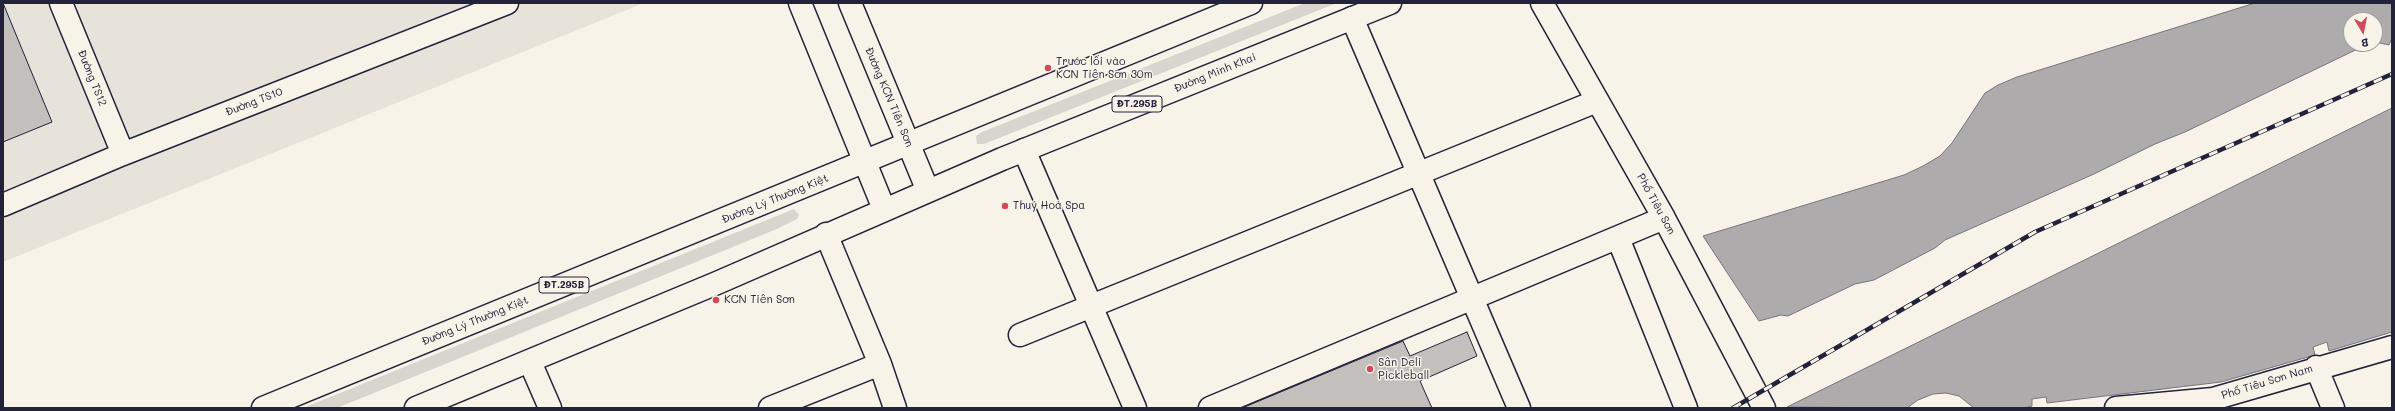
<!DOCTYPE html>
<meta charset="utf-8">
<style>
body{margin:0}
#map{position:relative;width:2395px;height:411px;overflow:hidden;background:#f7f3e8;font-family:Mali,sans-serif}
canvas{display:block}
.frame{position:absolute;inset:0;border:4px solid #22223b;pointer-events:none}
.north{position:absolute;left:2343px;top:12px;width:40px;height:40px;box-sizing:border-box;background:#f7f3e8;border:1px solid #a29fa3;border-radius:50%;rotate:170deg;font-size:11px;font-weight:700;line-height:16px;text-align:center;color:#22223b}
.north::after{content:'';display:block;margin:auto;width:14px;height:18px;background:#d1495b;clip-path:polygon(50% 0,100% 100%,50% 72%,0 100%)}
</style>
<div id="map">
<canvas width="2395" height="411"></canvas>
<div class="frame"></div>
<div class="north">B</div>
</div>
<script>
const ctx = document.querySelector('canvas').getContext('2d');
ctx.lineJoin = 'round';
function paint(path, color) {
  ctx.fillStyle = color;
  ctx.fill(path, 'evenodd');
}
function shape(rows) {
  const path = new Path2D();
  for (const r of rows) {
    path.moveTo(r[0], r[1]);
    for (let i = 2; i < r.length; i += 2) path.lineTo(r[i], r[i + 1]);
  }
  return path;
}
function stroke(path, color, width, dash) {
  ctx.strokeStyle = color;
  ctx.lineWidth = width;
  ctx.lineCap = dash ? 'butt' : 'round';
  ctx.setLineDash(dash || []);
  ctx.stroke(path);
}
function write(font, color, halo, rows, align = 'center') {
  ctx.font = font + ' Mali,sans-serif';
  ctx.lineWidth = 3;
  ctx.setLineDash([]);
  ctx.textBaseline = 'middle';
  ctx.strokeStyle = halo;
  ctx.fillStyle = color;
  for (const [text, x, y, turn = 0] of rows) {
    ctx.save();
    ctx.translate(x, y);
    ctx.rotate((+turn || 0) * Math.PI / 180);
    ctx.textAlign = isNaN(turn) ? turn : align;
    if (halo) ctx.strokeText(text, 0, 0);
    ctx.fillText(text, 0, 0);
    ctx.restore();
  }
}
const built = shape([
 [3,3,644,3,3,262]
]);
const green = shape([
 [1305,3,1337,3,984,144,977,144,976,136,982,132],
 [794,209,799,215,797,219,777,229,337,408,303,408]
]);
const water = shape([
 [2255,3,2392,3,2392,38,2389,45,2375,42,2375,20,2351,20,2351,44,2368,44,2185,132,2155,144,2094,174,1945,240,1935,248,1874,280,1855,284,1788,316,1781,315,1759,321,1703,236,1904,175,1923,166,1940,156,1952,143,1985,93,1998,85,2017,77,2255,3],
 [2392,108,2392,332,2329,351,2327,342,2313,347,2315,355,2221,382,2047,403,2046,397,2032,399,2032,406,2024,408,1974,408,1959,396,1946,393,1933,394,1918,400,1907,408,1787,407,2392,108]
]);
const building = shape([
 [3,3,52,122,3,142,3,3],
 [1467,332,1477,356,1420,381,1432,408,1242,408,1403,341,1410,356,1467,332]
]);
const minor = shape([
 [61,3,123,154],
 [1542,3,1664,218,1764,408],
 [1352,18,1519,408],
 [1024,150,1135,408],
 [3,205,123,154,507,3],
 [826,234,880,364,895,408],
 [1618,238,1686,408],
 [1020,335,1597,101],
 [530,362,550,408],
 [2316,367,2333,408],
 [770,408,880,364],
 [1210,408,1664,218],
 [2116,408,2213,399,2392,347]
]);
const major = shape([
 [800,3,884,209],
 [850,3,928,191],
 [263,408,1251,3],
 [416,408,717,283,1002,159,1390,3]
]);
const rail = shape([
 [1733,408,2035,232,2392,74]
]);
const markers = [
 [1048,68,4,"#d1495b"],
 [1005,206,4,"#d1495b"],
 [716,300,4,"#d1495b"],
 [1370,369,4,"#d1495b"]
];
const shields = [
 [1137,104,50],
 [564,285,50]
];
const shieldNames = [
 ["ĐT.295B",1137,104],
 ["ĐT.295B",564,285]
];
const poiNames = [
 ["Trước lối vào",1056,62],
 ["KCN Tiên Sơn 30m",1056,75],
 ["Thuý Hoà Spa",1013,206],
 ["KCN Tiên Sơn",724,300],
 ["Sân Deli",1378,363],
 ["Pickleball",1378,376]
];
const streetNames = [
 ["Đường Minh Khai",1215,73,-22],
 ["Đường TS12",92,78,68],
 ["Đường KCN Tiên Sơn",889,97,67],
 ["Đường TS10",254,102,-21],
 ["Đường Lý Thường Kiệt",775,199,-22],
 ["Phố Tiêu Sơn",1656,204,61],
 ["Đường Lý Thường Kiệt",475,321,-22],
 ["Phố Tiêu Sơn Nam",2267,382,-17]
];
paint(built, '#e7e3db');
paint(green, '#d8d5cf');
paint(water, '#aeabad');
stroke(water, '#76747f', 1);
paint(building, '#c2bfbd');
stroke(building, '#22223b', 1);
stroke(minor, '#22223b', 25);
stroke(major, '#22223b', 25);
stroke(minor, '#f7f3e8', 22);
stroke(major, '#f7f3e8', 22);
stroke(rail, '#22223b', 4.5);
stroke(rail, '#f7f3e8', 3, [9]);
for (const [x, y, r, color] of markers) {
  const dot = new Path2D();
  dot.arc(x, y, r, 0, 2 * Math.PI);
  ctx.fillStyle = color;
  ctx.fill(dot);
  stroke(dot, '#f7f3e8', 1.5);
}
for (const [x, y, w] of shields) {
  const box = new Path2D();
  box.roundRect(x - w / 2, y - 8, w, 16, 3);
  ctx.fillStyle = '#f7f3e8';
  ctx.fill(box);
  stroke(box, '#22223b', 1);
}
write('bold 10px', '#22223b', null, shieldNames);
write('11px', '#22223b', '#f7f3e8', poiNames, 'left');
write('11px', '#22223b', '#f7f3e8', streetNames);
</script>
